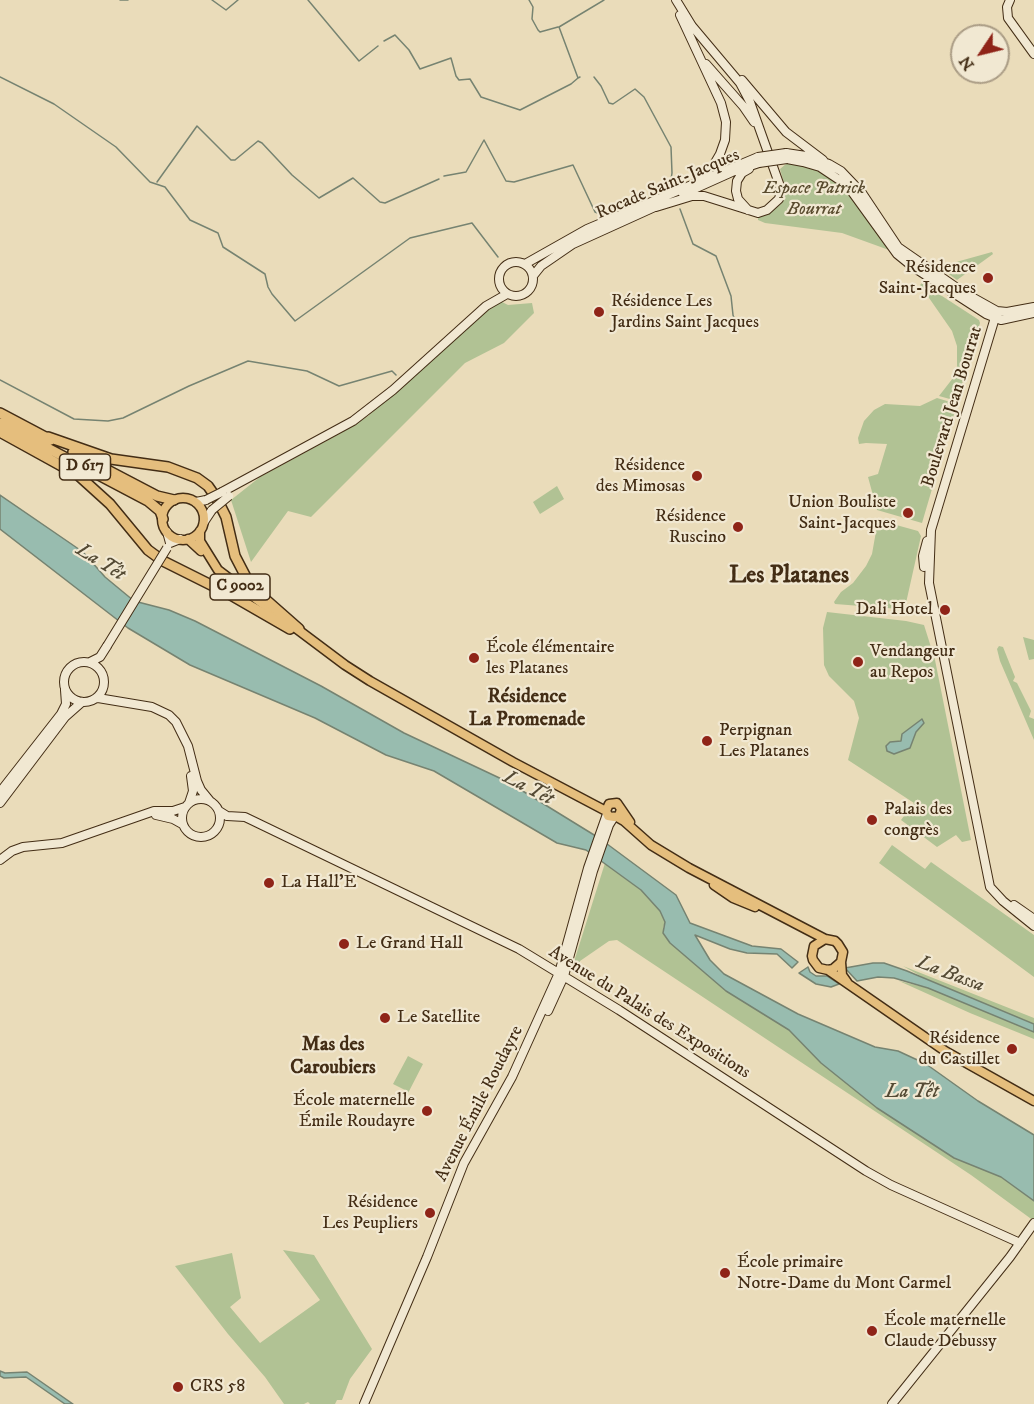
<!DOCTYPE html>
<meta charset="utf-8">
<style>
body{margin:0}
#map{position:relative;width:1034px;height:1404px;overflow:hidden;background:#eadcba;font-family:"IM FELL DW Pica",serif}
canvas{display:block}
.north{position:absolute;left:950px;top:24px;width:60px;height:60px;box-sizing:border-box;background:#f1e8d2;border:2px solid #ab9d86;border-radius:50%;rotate:235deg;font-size:16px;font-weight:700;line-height:24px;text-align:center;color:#432d15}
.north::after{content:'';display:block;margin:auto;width:21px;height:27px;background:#8f2418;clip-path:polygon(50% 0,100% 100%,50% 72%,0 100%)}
</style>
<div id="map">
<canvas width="1034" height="1404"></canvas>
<div class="north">N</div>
</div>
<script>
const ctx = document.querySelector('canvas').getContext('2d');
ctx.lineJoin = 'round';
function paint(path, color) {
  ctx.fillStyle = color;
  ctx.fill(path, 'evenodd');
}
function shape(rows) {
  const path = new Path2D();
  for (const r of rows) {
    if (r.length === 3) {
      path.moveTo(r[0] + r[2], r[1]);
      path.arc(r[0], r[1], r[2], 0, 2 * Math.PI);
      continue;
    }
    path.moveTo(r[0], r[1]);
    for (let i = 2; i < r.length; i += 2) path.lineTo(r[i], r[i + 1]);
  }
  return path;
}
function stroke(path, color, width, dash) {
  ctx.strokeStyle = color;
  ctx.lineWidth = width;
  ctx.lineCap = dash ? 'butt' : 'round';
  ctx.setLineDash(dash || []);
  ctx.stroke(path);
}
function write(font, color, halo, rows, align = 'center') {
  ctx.font = font + ' "IM FELL DW Pica",serif';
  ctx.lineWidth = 4.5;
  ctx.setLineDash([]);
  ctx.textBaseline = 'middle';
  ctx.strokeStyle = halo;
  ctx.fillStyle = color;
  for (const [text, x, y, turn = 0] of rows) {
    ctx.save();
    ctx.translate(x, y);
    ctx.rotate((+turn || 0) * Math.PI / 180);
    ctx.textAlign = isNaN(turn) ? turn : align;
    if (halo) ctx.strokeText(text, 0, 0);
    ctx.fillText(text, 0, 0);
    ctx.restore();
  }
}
const green = shape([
 [794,163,821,172,842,185,889,250,842,233,765,223,758,220,758,217,767,215,781,204,785,196,785,187,780,169,786,164],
 [992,252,993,254,957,280,946,272,949,264],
 [922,283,979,320,980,323,957,401,939,396,953,378,957,367,957,346,952,331,920,285],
 [500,301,508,305,532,303,534,313,504,343,465,363,311,517,288,511,251,562,231,500,260,477,341,433,368,416,493,304],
 [937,398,957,404,922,523,877,510,868,477,878,474,887,444,866,443,859,444,858,438,864,421,874,410,885,404,920,406],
 [557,486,564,499,540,514,533,502],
 [878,520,918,531,921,536,906,603,900,609,835,604,834,602,841,592,853,583,866,566,872,554],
 [827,612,906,621,924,625,935,660,971,840,962,842,956,835,937,847,901,820,914,803,848,760,859,718,854,701,829,676,824,665,823,628],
 [1023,637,1034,640,1034,659,1029,660],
 [999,646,1003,647,1015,677,1013,681,1017,683,1031,711,1029,717,1034,719,1034,740,1000,661,997,649],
 [892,845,925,869,931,862,1034,935,1034,977,879,863],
 [605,863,641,890,660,911,665,922,663,928,726,991,789,1030,821,1063,877,1108,926,1139,1001,1177,1034,1201,1034,1221,971,1175,617,940,609,941,580,961,575,973,572,968],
 [903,966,1034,1018,1034,1024,931,982],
 [899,981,928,988,1034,1032,1034,1039,970,1013],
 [408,1056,423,1064,405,1099,402,1097,405,1090,393,1084],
 [283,1250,314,1255,372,1349,350,1379,342,1400,337,1400,335,1404,310,1404,308,1402,304,1404,284,1404,265,1377,228,1334,175,1266,232,1253,241,1298,230,1307,260,1343,320,1300]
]);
const water = shape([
 [0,495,83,552,105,577,134,601,169,610,195,621,321,686,404,733,508,782,599,838,676,895,690,923,752,946,781,949,798,962,792,968,777,954,747,953,730,949,695,935,710,960,724,974,798,1014,875,1047,898,1051,926,1064,978,1101,1034,1135,1034,1201,1001,1177,954,1158,877,1108,821,1063,789,1030,726,991,670,943,663,933,665,922,660,911,641,890,586,850,557,843,434,771,386,755,315,718,190,665,128,628,0,529,0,495],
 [922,719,924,723,916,732,910,748,894,754,887,751,886,746,890,742,901,741,902,734,922,719],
 [873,963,884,963,907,971,1034,1024,1034,1032,928,988,894,978,878,977,857,981,845,968,873,963],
 [808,967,810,972,816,976,827,976,839,984,831,987,816,984,799,973,808,967],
 [0,1371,5,1373,27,1372,73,1404,65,1404,26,1377,4,1378,0,1376,0,1371]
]);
const stream = shape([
 [120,0,128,0],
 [212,0,226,10,238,0],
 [308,0,359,61,378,46],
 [529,0,533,7,532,19,538,30,540,32,558,27],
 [384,41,395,35,409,50,420,69,451,58,456,76,459,80,470,79,481,97,520,110,571,84,578,78],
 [0,77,54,104,116,147,150,182,165,187,190,220,218,233,223,247,265,274,268,287,272,294,295,321,410,238,472,223,498,257],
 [580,77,578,78,559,27,604,0],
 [594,77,601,86,609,103,613,104,635,89,644,97,671,147,672,173,670,186],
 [444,176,466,172,484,140,506,181,514,182,573,165,595,212,600,214,633,200],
 [157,182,197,126,231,160,235,160,258,141,262,143,292,175,319,198,353,178,380,202,385,203,439,179],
 [680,209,693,244,716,256,731,296,733,315,738,329],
 [0,380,74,419,108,421,123,418,189,386,248,361,307,371,339,386,392,371,396,375]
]);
const secondary = shape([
 [1010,0,1007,7,1008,18,1034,54],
 [680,15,721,103,726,122,725,140,720,154,713,166,697,178],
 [706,64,743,106,754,122],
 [742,80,786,132,823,160],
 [786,153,806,156,829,164,841,171,862,193,898,247,963,292,997,311,1007,312,1034,307],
 [787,159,803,162,820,167,847,185,897,254,913,267,986,314,1001,320,1034,313],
 [683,194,732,172,759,163],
 [656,207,692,196,704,196,758,213,767,210,779,199,781,189,750,102,740,83,692,26,676,0],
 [748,210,738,199,736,191,737,181,742,173,749,169],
 [516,279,17],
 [525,264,587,229,758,157],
 [533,276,541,266,573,244,659,205],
 [997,311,931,530,929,583,990,887,1003,901,1034,926],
 [222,492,353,421,393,390,486,306,507,294],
 [196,502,206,500],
 [204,522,212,510],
 [167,532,170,543],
 [170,543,180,539],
 [924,567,923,556,927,541],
 [84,682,20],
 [90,662,100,657,107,646],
 [98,698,152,707,169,715,176,722,188,746,197,781,201,790,210,801],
 [0,792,61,714,66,704,65,690],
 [201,818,19],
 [0,803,65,717,82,702],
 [189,803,193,791,191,776],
 [219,811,227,816,245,817,519,949,619,1010,866,1171,891,1185,1020,1243],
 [156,815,173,819,182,824],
 [0,860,12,851,23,847,62,843,154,811,173,811,185,807],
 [1014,905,1034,919],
 [548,1011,564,976,593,871,609,825,614,817],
 [364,1404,427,1257,464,1163,512,1077,559,973,588,868,607,814],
 [892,1404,1010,1257,1034,1223]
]);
const primary = shape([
 [183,519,21],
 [200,531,200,541,218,570,280,617],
 [188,539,201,551],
 [293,626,345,665,370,681,513,762,606,811],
 [621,809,619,816,614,817,608,816,606,811,609,804,617,803,630,822],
 [617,817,624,821,651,845,689,868,825,939],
 [714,885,733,898,755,907],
 [841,962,833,969,828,970,819,968,813,960,812,956,814,946,825,939,835,941,838,944,843,952,841,962,842,975,847,982],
 [828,970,945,1051,1034,1101]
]);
const highway = shape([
 [0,413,51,440],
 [0,423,148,501,160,511,163,519],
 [0,432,78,475,110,504,148,550,163,561,231,595,290,629],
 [48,437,111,459,168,467,197,478,208,486,217,499,226,517,235,556,248,581,257,592,299,629],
 [73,452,157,496,174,500]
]);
const secondaryBridge = shape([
 [758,157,786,153],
 [759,163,787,159],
 [206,500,222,492],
 [212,510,229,496],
 [107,646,167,548]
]);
const markers = [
 [988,278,6,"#8f2418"],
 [599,312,6,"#8f2418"],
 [697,476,6,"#8f2418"],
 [908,513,6,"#8f2418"],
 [738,527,6,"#8f2418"],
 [945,610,6,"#8f2418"],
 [474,658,6,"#8f2418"],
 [858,662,6,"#8f2418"],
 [707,741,6,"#8f2418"],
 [872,820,6,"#8f2418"],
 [269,883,6,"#8f2418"],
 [344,944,6,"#8f2418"],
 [385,1018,6,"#8f2418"],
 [1012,1049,6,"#8f2418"],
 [427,1111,6,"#8f2418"],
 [430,1213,6,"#8f2418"],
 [725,1273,6,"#8f2418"],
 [872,1331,6,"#8f2418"],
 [178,1387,6,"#8f2418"]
];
const shields = [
 [85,467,51],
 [240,587,60]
];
const shieldNames = [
 ["D 617",85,467],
 ["C 9002",240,587]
];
const streetNames = [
 ["Rocade Saint-Jacques",668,185,-23],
 ["Boulevard Jean Bourrat",953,407,-73],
 ["Avenue du Palais des Expositions",649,1013,32],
 ["Avenue Émile Roudayre",480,1104,-63]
];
const parkNames = [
 ["Espace Patrick",814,189],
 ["Bourrat",814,210]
];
const poiNames = [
 ["Résidence",976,268,"right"],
 ["Saint-Jacques",976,289,"right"],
 ["Résidence Les",611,302],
 ["Jardins Saint Jacques",611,323],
 ["Résidence",685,466,"right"],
 ["des Mimosas",685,487,"right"],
 ["Union Bouliste",896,503,"right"],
 ["Saint-Jacques",896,524,"right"],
 ["Résidence",726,517,"right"],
 ["Ruscino",726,538,"right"],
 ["Dali Hotel",933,610,"right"],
 ["École élémentaire",486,648],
 ["les Platanes",486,669],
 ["Vendangeur",870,652],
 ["au Repos",870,673],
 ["Perpignan",719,731],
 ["Les Platanes",719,752],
 ["Palais des",884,810],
 ["congrès",884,831],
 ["La Hall'E",281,883],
 ["Le Grand Hall",356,944],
 ["Le Satellite",397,1018],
 ["Résidence",1000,1039,"right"],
 ["du Castillet",1000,1060,"right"],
 ["École maternelle",415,1101,"right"],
 ["Émile Roudayre",415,1122,"right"],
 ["Résidence",418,1203,"right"],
 ["Les Peupliers",418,1224,"right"],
 ["École primaire",737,1263],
 ["Notre-Dame du Mont Carmel",737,1284],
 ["École maternelle",884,1321],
 ["Claude Debussy",884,1342],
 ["CRS 58",190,1387]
];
const waterNames = [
 ["La Têt",100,563,32],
 ["La Têt",528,789,27],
 ["La Bassa",950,975,21],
 ["La Têt",912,1093]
];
const neighbourhoodNames = [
 ["Résidence",527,698],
 ["La Promenade",527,721],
 ["Mas des",333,1046],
 ["Caroubiers",333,1069]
];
const districtNames = [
 ["Les Platanes",789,577]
];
paint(green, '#b1c294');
paint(water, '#98bcaf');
stroke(water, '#768371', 1.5);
stroke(stream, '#768371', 1.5);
stroke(secondary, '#432d15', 10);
stroke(primary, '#432d15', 11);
stroke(highway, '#432d15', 12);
stroke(secondary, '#f1e8d2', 8);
stroke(primary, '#e5be7d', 8);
stroke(highway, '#e5be7d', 9);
stroke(secondaryBridge, '#432d15', 10, []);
stroke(secondaryBridge, '#f1e8d2', 8);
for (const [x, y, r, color] of markers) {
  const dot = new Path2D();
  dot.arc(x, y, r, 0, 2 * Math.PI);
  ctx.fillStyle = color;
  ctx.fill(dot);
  stroke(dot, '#f1e8d2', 2);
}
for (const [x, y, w] of shields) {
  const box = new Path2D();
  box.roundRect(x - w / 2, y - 13, w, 26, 4.5);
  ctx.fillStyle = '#f1e8d2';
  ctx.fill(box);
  stroke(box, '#432d15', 1.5);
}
write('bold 16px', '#432d15', null, shieldNames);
write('18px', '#432d15', '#f1e8d2', streetNames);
write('italic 18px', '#594b2e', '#f1e8d2', parkNames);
write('18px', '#432d15', '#f1e8d2', poiNames, 'left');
write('italic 20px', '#544a34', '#f1e8d2', waterNames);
write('bold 20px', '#432d15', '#f1e8d2', neighbourhoodNames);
write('bold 24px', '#432d15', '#f1e8d2', districtNames);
</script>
